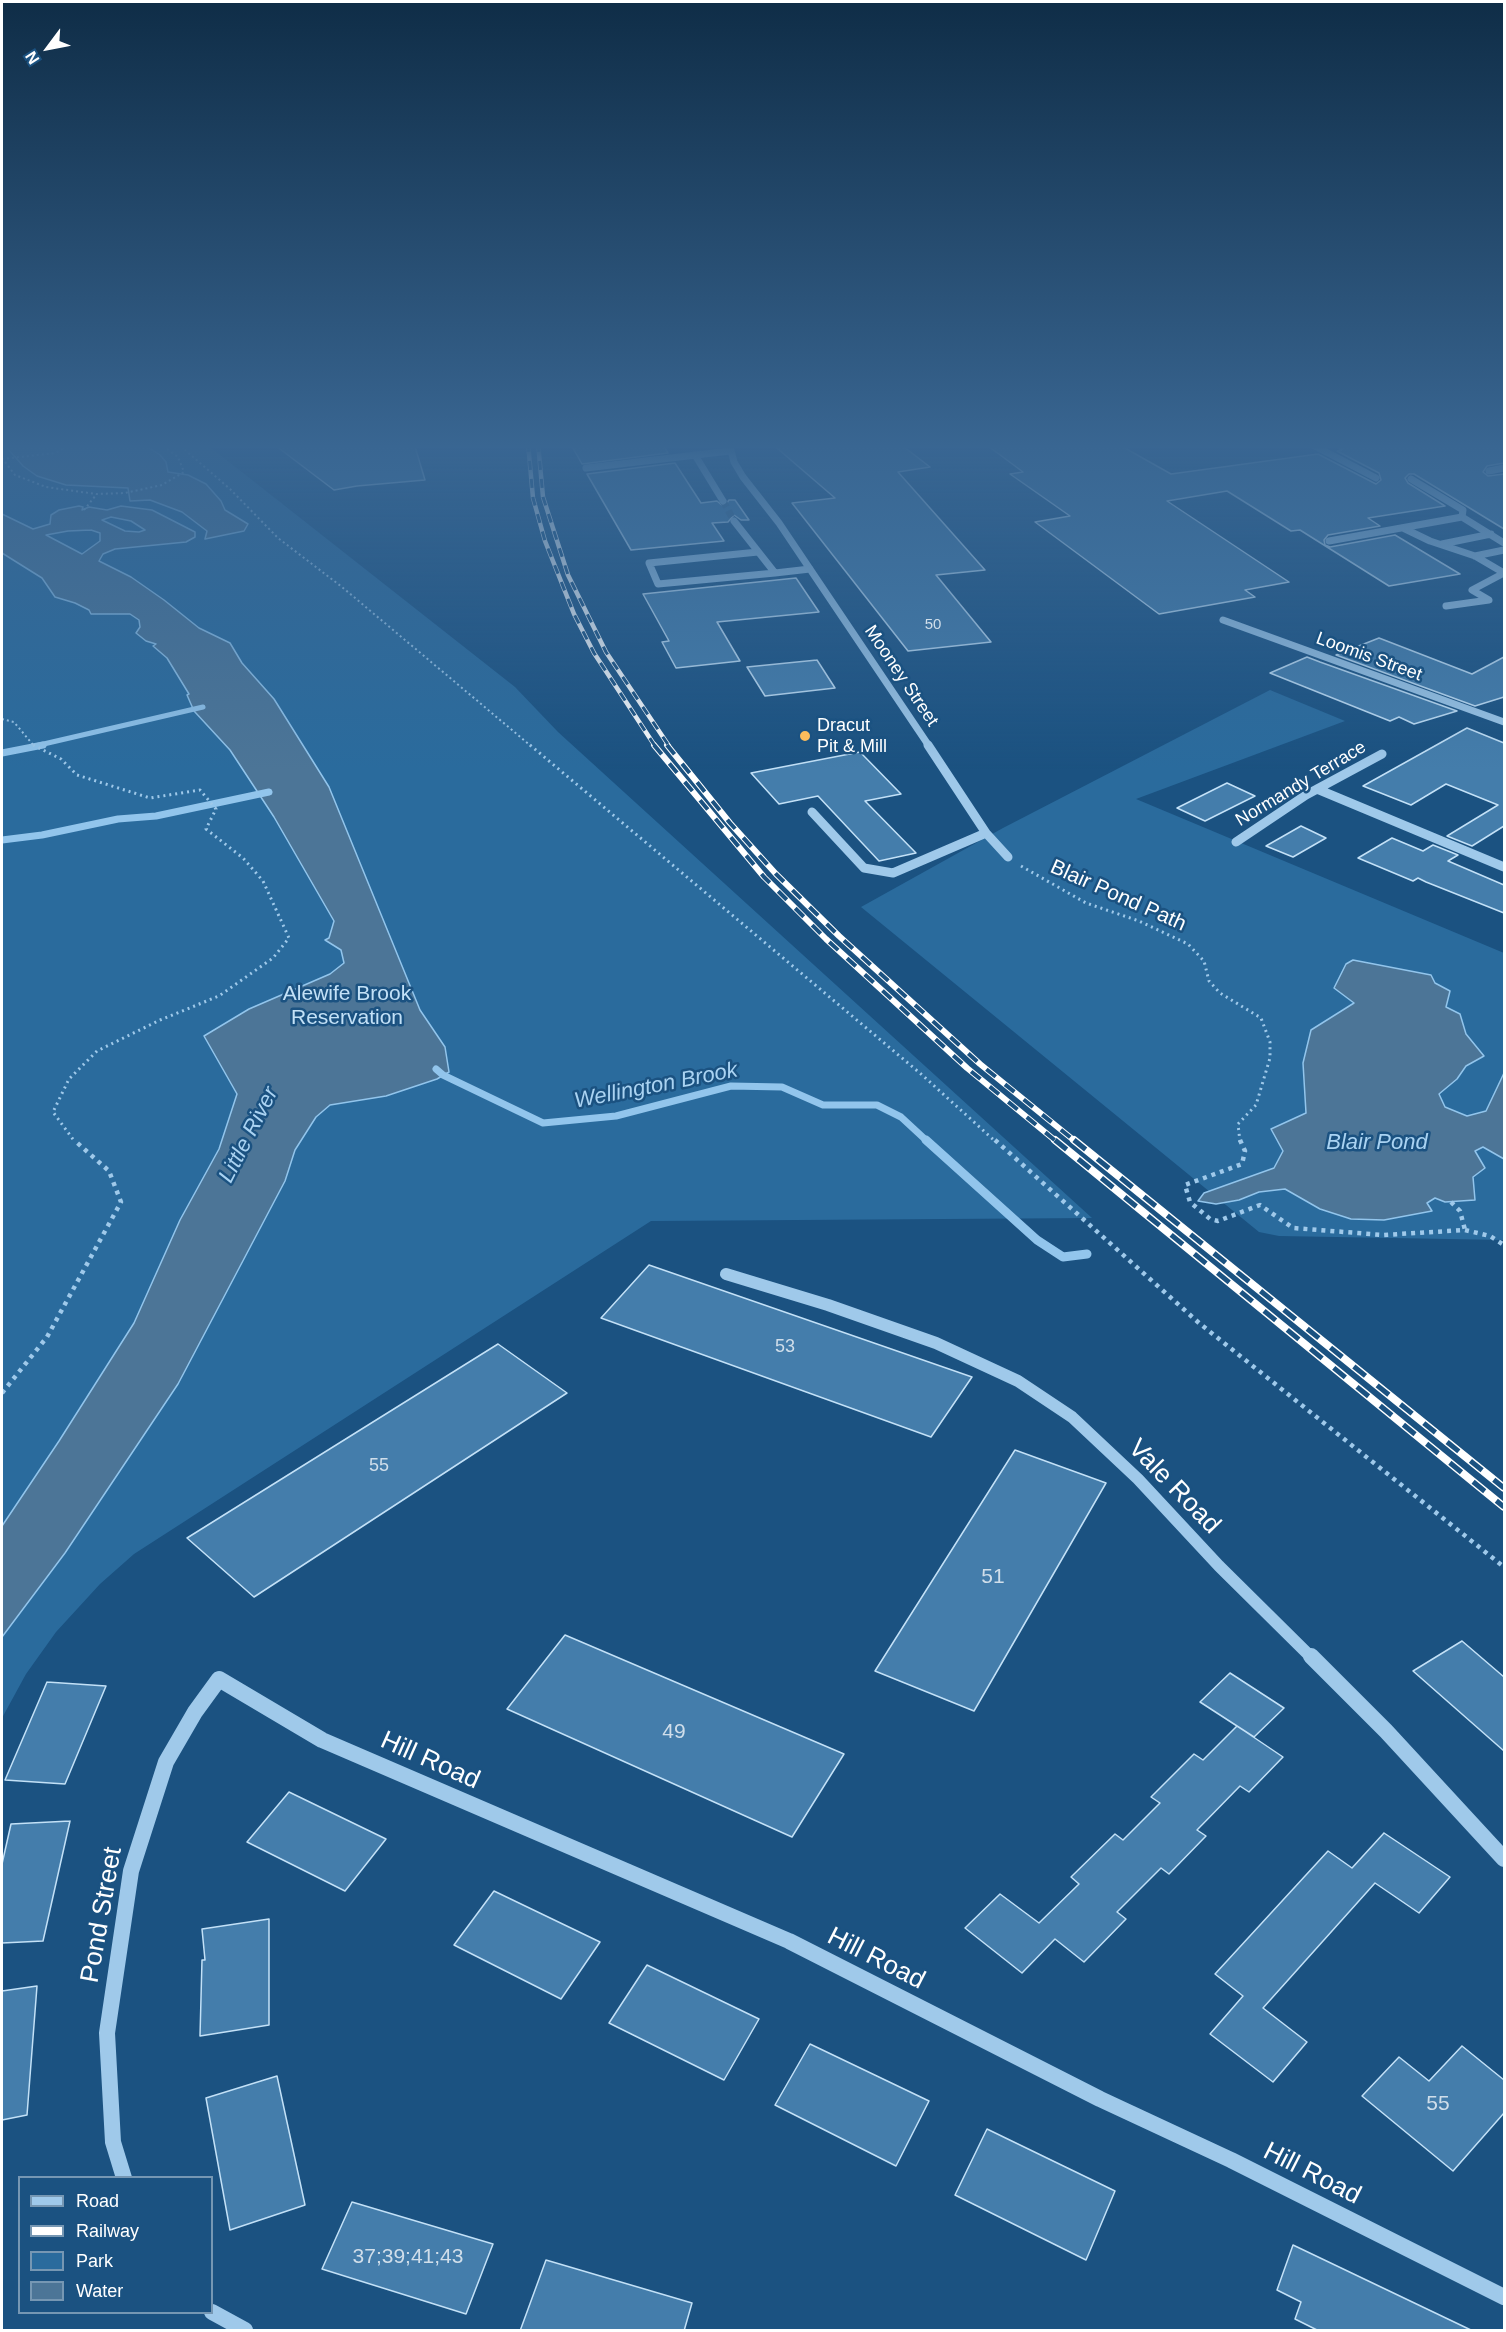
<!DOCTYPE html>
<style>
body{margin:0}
#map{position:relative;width:1506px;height:2332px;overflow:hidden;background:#1b5281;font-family:Arial,sans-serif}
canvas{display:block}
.frame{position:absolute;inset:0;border:3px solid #fff;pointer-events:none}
.legend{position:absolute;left:18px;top:2176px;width:195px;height:138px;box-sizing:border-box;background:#1b5281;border:2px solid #7697b3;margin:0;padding:8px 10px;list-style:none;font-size:18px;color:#fff}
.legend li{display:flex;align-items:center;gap:12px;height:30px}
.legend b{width:30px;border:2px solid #7697b3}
.north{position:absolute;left:18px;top:18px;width:60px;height:60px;-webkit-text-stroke:4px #1b5281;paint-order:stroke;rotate:238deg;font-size:16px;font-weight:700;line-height:24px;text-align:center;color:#fff}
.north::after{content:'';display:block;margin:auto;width:21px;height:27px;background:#fff;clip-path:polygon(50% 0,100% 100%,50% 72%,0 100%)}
</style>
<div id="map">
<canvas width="1506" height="2332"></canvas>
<div class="frame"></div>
<ul class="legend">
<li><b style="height:8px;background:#9fc9ea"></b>Road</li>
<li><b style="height:8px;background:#fff"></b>Railway</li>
<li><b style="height:16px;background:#2a6b9d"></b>Park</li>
<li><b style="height:16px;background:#4c7597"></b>Water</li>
</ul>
<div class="north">N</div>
</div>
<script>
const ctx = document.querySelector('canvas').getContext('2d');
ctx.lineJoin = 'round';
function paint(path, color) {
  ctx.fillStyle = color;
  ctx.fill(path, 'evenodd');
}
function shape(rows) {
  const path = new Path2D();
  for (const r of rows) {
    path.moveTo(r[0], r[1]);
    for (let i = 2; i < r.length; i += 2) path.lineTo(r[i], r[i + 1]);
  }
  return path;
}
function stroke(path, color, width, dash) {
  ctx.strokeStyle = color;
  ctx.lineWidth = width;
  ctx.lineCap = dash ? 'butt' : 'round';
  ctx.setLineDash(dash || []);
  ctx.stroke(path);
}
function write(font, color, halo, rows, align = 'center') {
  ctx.font = font + ' Arial,sans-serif';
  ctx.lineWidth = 5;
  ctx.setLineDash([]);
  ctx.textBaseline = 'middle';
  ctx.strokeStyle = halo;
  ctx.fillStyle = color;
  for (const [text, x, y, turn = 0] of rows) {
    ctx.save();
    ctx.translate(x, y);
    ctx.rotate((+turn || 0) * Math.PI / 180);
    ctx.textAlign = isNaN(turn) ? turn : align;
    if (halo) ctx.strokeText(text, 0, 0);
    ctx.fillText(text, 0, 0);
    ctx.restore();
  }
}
const green = shape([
 [2,443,205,443,515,687,558,732,1092,1218,651,1221,134,1554,100,1584,56,1632,26,1674,2,1718],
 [1270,690,1345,721,1136,799,1504,953,1504,1240,1279,1236,1259,1232,861,907,1003,828]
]);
const water = shape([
 [3,443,142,443,160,455,166,462,168,472,188,475,206,484,221,501,225,510,248,524,244,531,205,539,207,531,182,512,150,500,130,501,128,488,66,485,37,476,23,466,3,443],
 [79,506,83,507,82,510,89,507,107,510,121,506,152,510,195,532,195,537,186,542,115,549,103,554,99,561,131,577,164,600,199,628,230,643,242,663,274,699,329,787,420,1010,445,1047,449,1072,437,1079,386,1096,330,1105,316,1117,295,1150,285,1181,178,1384,65,1553,2,1637,2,1526,59,1441,134,1323,180,1220,219,1149,237,1094,204,1036,249,1009,330,974,344,963,341,950,325,940,329,938,334,921,274,817,230,750,194,711,187,695,189,694,167,658,153,646,156,644,146,641,136,633,140,627,139,620,130,614,91,614,89,610,75,603,55,597,42,578,2,553,2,514,33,529,50,524,51,515,59,510,79,506],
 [111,517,131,521,145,530,139,532,125,531,102,520,111,517],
 [91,530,100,533,100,541,82,554,46,535,68,531,91,530],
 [1353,960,1431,975,1435,983,1450,991,1446,1007,1460,1014,1466,1034,1484,1056,1466,1066,1457,1079,1439,1094,1445,1107,1467,1116,1486,1111,1504,1073,1504,1159,1483,1147,1475,1151,1485,1168,1473,1177,1475,1200,1445,1202,1435,1198,1427,1203,1432,1211,1384,1220,1351,1219,1320,1209,1285,1189,1259,1192,1239,1200,1216,1204,1198,1201,1204,1193,1274,1168,1283,1151,1271,1129,1306,1113,1303,1063,1311,1030,1354,1003,1334,988,1346,964,1353,960]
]);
const streamFar2 = shape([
 [35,746,203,707]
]);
const streamFar1 = shape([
 [2,753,43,745],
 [2,840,42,835,118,819,156,816,269,792],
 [436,1069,443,1075,543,1123,616,1116,731,1086,782,1087,823,1105,877,1105,901,1117,928,1142]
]);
const stream = shape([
 [926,1140,1037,1240,1063,1257,1087,1254]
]);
const building = shape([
 [272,443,414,443,425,480,357,486,334,490,272,443],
 [570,443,662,443,668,453,582,464,570,443],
 [771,443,899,443,930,467,898,472,985,570,936,575,991,642,908,651,792,503,835,498,771,443],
 [984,443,1116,443,1171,474,1318,454,1376,484,1381,480,1379,473,1337,451,1342,450,1331,443,1504,443,1504,463,1487,466,1483,472,1488,476,1504,474,1504,529,1414,474,1409,474,1405,478,1408,483,1445,506,1368,518,1380,526,1328,535,1324,540,1325,545,1330,547,1395,535,1460,574,1389,586,1300,530,1291,531,1227,491,1167,501,1289,582,1245,590,1255,597,1159,614,1035,522,1070,516,1010,474,1023,472,984,443],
 [675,463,701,503,717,501,724,507,729,500,735,500,749,520,741,520,734,515,728,522,712,523,724,541,631,550,587,474,675,463],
 [796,578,819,612,717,622,740,661,676,668,662,642,669,641,643,594,796,578],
 [1379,638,1472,674,1504,657,1504,697,1475,706,1336,655,1379,638],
 [1307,657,1320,662,1457,711,1414,724,1399,717,1390,721,1270,673,1307,657],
 [817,660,835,688,765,696,747,667,817,660],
 [1467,728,1504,743,1504,826,1472,846,1447,836,1498,805,1446,784,1411,805,1363,786,1467,728],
 [860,752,901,794,865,801,916,853,879,861,818,796,779,804,751,773,860,752],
 [1227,783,1255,796,1205,821,1177,808,1227,783],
 [1301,826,1326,838,1293,857,1266,846,1301,826],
 [1392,838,1423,851,1433,845,1458,855,1448,861,1504,885,1504,913,1426,882,1418,878,1413,881,1358,858,1392,838],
 [649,1265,972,1377,931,1437,601,1318,649,1265],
 [498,1344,567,1393,254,1597,187,1538,498,1344],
 [1015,1450,1106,1483,974,1711,875,1671,1015,1450],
 [565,1635,844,1754,792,1837,507,1709,565,1635],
 [1462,1641,1504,1677,1504,1751,1413,1671,1462,1641],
 [1230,1673,1284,1708,1254,1737,1200,1702,1230,1673],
 [47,1682,106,1686,65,1784,5,1780,47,1682],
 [1237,1726,1283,1757,1249,1792,1240,1786,1197,1830,1206,1836,1169,1874,1161,1868,1117,1912,1126,1919,1084,1962,1055,1939,1022,1973,965,1928,1000,1894,1039,1923,1079,1884,1071,1877,1115,1834,1123,1840,1160,1803,1151,1797,1194,1754,1203,1760,1237,1726],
 [289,1792,386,1839,345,1891,247,1842,289,1792],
 [70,1821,43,1941,2,1943,2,1864,11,1824,70,1821],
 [1384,1833,1450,1877,1419,1913,1375,1883,1263,2008,1307,2042,1273,2082,1210,2034,1243,1996,1215,1974,1328,1851,1352,1868,1384,1833],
 [494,1891,600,1942,561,1999,454,1945,494,1891],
 [269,1919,269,2025,200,2036,202,1960,205,1960,202,1929,269,1919],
 [647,1965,759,2019,724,2080,609,2023,647,1965],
 [37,1986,27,2115,2,2120,2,1991,37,1986],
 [810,2044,929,2101,896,2166,775,2105,810,2044],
 [1462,2046,1504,2080,1504,2113,1453,2171,1362,2096,1399,2057,1429,2081,1462,2046],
 [277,2076,305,2205,230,2230,206,2098,277,2076],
 [987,2129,1115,2191,1086,2260,955,2195,987,2129],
 [352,2202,493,2244,466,2314,322,2269,352,2202],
 [1293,2245,1473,2331,1319,2331,1295,2319,1301,2302,1277,2290,1293,2245],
 [546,2260,692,2303,684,2331,520,2331,546,2260]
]);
const minorTunnel = shape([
 [723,501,734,521]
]);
const pathFar2 = shape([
 [177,443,230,489,278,538,342,587,531,746],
 [2,458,15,475,46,487,96,494,125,493,162,485,184,472,178,457,159,443],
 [2,459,55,453,75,443],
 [84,510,96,495],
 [2,719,14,722,34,746]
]);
const pathFar1 = shape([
 [33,745,61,759,77,775,150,798,200,790,216,809,206,829,243,858,263,881,289,938,273,958,219,996,160,1020,97,1051,69,1079,53,1112,75,1142],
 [530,745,921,1074,996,1142],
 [1021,866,1086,903,1139,921,1188,944,1204,961,1209,981,1220,993,1261,1018,1270,1042,1270,1058,1256,1105,1238,1124,1240,1142]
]);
const path = shape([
 [995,1140,1199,1323,1504,1567],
 [1240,1140,1245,1151,1242,1164,1185,1185,1190,1202,1210,1219,1218,1221,1260,1205,1293,1228,1383,1235,1465,1230,1490,1236,1504,1245],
 [1451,1202,1460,1211,1465,1230],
 [2,1393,47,1337,121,1202,109,1171,74,1140]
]);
const minorFar3 = shape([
 [729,443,734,462,743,477,779,523,929,746],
 [1309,443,1376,478],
 [695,455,723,501],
 [586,468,730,451],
 [1489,471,1504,468],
 [1411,479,1463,510,1462,517,1504,543],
 [734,521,775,573,810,569],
 [1403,528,1430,541,1475,556,1504,573],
 [1329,541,1462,517],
 [1442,544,1491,534],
 [758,552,649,563,658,584,775,573],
 [1475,556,1504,550],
 [1446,606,1489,600,1472,590,1504,573],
 [1223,620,1504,722]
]);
const minorFar2 = shape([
 [928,745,986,833,1008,857],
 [1317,789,1504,867],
 [812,812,864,868,893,873,986,833],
 [1236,842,1306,795,1382,754]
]);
const minorFar1 = shape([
 [726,1274,828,1305,936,1343,1018,1381,1072,1417,1138,1479,1219,1566,1312,1658]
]);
const minor = shape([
 [1311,1656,1386,1731,1504,1859],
 [124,2178,113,2142,107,2033,131,1871,166,1762,195,1712,219,1679,322,1740,789,1941,1100,2099,1231,2160,1504,2297],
 [212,2312,245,2330]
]);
const railFar2 = shape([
 [528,443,533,498,545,541,574,614,594,653,655,746],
 [538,443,543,497,568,575,606,652,669,746]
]);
const railFar1 = shape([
 [654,745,764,877,826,939,967,1068,1057,1142],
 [667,745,730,823,776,874,839,936,980,1064,1076,1142]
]);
const rail = shape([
 [1055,1140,1504,1507],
 [1074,1140,1504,1488]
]);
const markers = [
 [805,736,6,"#fbbc5c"]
];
const farNumbernames = [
 ["50",933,625]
];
const farStreetnames = [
 ["Loomis Street",1369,657,20],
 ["Mooney Street",901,676,56],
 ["Normandy Terrace",1301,784,-31]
];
const farPoinames = [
 ["Dracut",817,726],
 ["Pit & Mill",817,747]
];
const numberNames = [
 ["53",785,1347],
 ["55",379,1466]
];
const streetNames = [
 ["Blair Pond Path",1118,896,24]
];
const parkNames = [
 ["Alewife Brook",347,994],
 ["Reservation",347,1018]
];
const nearNumbernames = [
 ["51",993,1577],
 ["49",674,1732],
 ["55",1438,2104],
 ["37;39;41;43",408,2257]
];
const waterNames = [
 ["Wellington Brook",656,1086,-11],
 ["Little River",249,1135,-63],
 ["Blair Pond",1377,1143]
];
const nearStreetnames = [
 ["Vale Road",1174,1487,46],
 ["Hill Road",430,1761,24],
 ["Pond Street",102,1915,-80],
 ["Hill Road",876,1959,27],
 ["Hill Road",1312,2174,27]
];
paint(green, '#2a6b9d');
paint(water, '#4c7597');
stroke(water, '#92c5ec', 1.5);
stroke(streamFar2, '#92c5ec', 5);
stroke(streamFar1, '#92c5ec', 7);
stroke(stream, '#92c5ec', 9);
paint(building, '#447dab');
stroke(building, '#c3e1f7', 1.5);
stroke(minorTunnel, '#3d6c94', 7, [7, 4]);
stroke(pathFar2, '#9fc9ea', 2, [2, 3]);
stroke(pathFar1, '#9fc9ea', 3, [2, 4]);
stroke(path, '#9fc9ea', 4.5, [4, 5]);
stroke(minorFar3, '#9fc9ea', 7);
stroke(minorFar2, '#9fc9ea', 9);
stroke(minorFar1, '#9fc9ea', 12);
stroke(minor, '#9fc9ea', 16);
stroke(railFar2, '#fff', 4.5);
stroke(railFar1, '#fff', 6);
stroke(rail, '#fff', 8);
stroke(railFar2, '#1b5281', 3, [9]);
stroke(railFar1, '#1b5281', 4, [12]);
stroke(rail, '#1b5281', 5, [15]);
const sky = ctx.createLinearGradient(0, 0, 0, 770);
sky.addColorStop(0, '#0f2d47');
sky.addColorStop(0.58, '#396692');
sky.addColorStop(1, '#39669200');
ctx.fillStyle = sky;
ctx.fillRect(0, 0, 1506, 770);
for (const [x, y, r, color] of markers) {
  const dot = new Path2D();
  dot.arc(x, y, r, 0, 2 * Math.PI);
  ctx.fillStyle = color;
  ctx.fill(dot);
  stroke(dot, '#1b5281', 2);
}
write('15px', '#d0deea', null, farNumbernames);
write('18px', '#fff', '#1b5281', farStreetnames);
write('18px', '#fff', '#1b5281', farPoinames, 'left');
write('18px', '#d0deea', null, numberNames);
write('21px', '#fff', '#1b5281', streetNames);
write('21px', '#c3e1f7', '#1b5281', parkNames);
write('21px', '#d0deea', null, nearNumbernames);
write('italic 22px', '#aad3f2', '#1b5281', waterNames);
write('26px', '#fff', '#1b5281', nearStreetnames);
</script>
